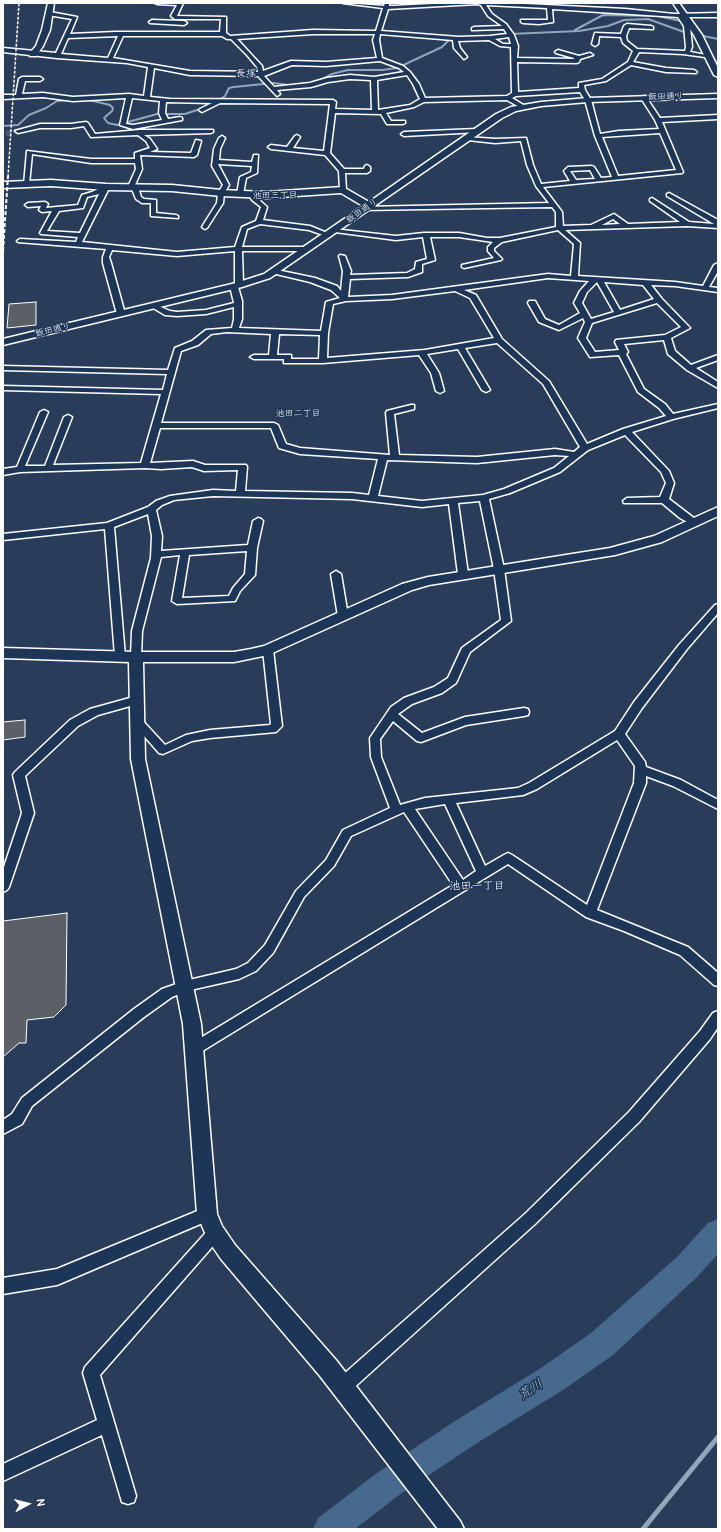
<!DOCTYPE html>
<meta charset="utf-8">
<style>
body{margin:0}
#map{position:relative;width:721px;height:1532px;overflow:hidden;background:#293d5a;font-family:Pangolin,sans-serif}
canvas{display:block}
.frame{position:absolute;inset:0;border:4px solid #fff;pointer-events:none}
.north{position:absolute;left:8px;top:1484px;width:40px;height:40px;-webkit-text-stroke:3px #1d3557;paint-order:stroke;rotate:83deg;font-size:11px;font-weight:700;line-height:16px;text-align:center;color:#fff}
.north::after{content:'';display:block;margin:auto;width:14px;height:18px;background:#fff;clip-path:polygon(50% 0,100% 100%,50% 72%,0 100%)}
</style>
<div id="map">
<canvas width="721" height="1532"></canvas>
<div class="frame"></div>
<div class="north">N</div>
</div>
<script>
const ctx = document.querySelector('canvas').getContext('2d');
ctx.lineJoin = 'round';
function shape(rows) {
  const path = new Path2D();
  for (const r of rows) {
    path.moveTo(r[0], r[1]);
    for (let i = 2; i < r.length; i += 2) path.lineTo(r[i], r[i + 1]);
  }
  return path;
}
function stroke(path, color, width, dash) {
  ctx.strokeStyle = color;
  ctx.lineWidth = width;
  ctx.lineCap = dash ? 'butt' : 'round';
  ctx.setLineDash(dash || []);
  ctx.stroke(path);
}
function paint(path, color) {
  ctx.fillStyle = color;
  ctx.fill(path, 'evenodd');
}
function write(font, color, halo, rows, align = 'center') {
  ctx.font = font + ' Pangolin,"Klee One",sans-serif';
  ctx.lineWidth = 3;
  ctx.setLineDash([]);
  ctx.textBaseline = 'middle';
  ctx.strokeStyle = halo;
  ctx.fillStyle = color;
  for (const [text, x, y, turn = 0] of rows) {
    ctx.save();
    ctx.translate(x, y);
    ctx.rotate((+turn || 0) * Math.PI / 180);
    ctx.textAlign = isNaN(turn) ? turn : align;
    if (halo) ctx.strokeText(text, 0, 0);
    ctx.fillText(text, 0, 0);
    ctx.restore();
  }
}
const streamFar1 = shape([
 [575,30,603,15,658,16,681,21],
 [510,34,579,31,608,26,624,20,648,19,684,32,718,39],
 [319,81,332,74,348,70,382,70,397,68,442,47,452,37],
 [89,100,110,105,113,108,112,111,104,118,108,123,117,125,157,114,185,114,203,108],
 [217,101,225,96,229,88,234,87,273,83,296,86],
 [3,126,18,125,29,115,46,108,57,101,70,100]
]);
const stream = shape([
 [643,1529,718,1437]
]);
const river = shape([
 [718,1219,718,1254,697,1277,613,1355,563,1390,477,1443,399,1495,355,1529,313,1529,318,1518,377,1473,455,1421,541,1368,591,1333,677,1257,708,1223,718,1219]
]);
const building = shape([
 [36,302,36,325,7,328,9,304,36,302],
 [25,720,25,737,3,740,3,722,25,720],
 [67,913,66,1005,54,1017,27,1020,26,1043,19,1043,3,1057,3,921,67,913]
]);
const streetTunnel = shape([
 [6,134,18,131]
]);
const street = shape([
 [155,3,183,3,177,16,226,17,226,33,230,36,313,30,376,31,383,8,343,3,384,6,385,3,389,3,389,6,393,6,452,3,505,3,625,9,674,14,718,13,718,17,683,17,690,26,692,47,690,52,712,56,712,58,683,54,639,52,633,62,666,68,694,70,697,72,696,73,666,72,631,65,606,81,584,85,585,90,591,100,600,134,619,131,659,129,655,120,641,98,644,96,646,97,660,118,718,115,718,119,662,122,683,172,682,173,543,187,562,212,563,226,591,225,614,214,628,224,680,222,650,201,650,199,652,198,689,222,714,224,667,196,667,194,669,193,718,220,718,228,687,226,565,230,580,243,578,276,675,282,703,286,714,265,718,263,718,271,709,287,718,288,718,292,675,286,651,285,662,299,690,328,671,338,675,351,691,365,718,355,718,360,696,368,718,382,718,388,687,370,668,354,664,340,624,344,628,352,626,354,644,389,665,404,673,414,718,404,718,408,673,419,632,432,669,471,674,483,669,499,699,522,697,524,691,524,680,518,662,503,624,503,623,501,627,498,660,497,666,483,661,472,625,435,588,450,560,472,510,493,489,499,504,569,511,621,470,652,456,683,442,693,412,704,398,714,422,733,465,717,524,708,528,709,529,712,528,715,524,716,466,725,421,742,417,741,393,721,380,739,381,757,400,805,425,798,518,788,529,783,615,731,634,702,679,645,715,605,718,604,718,613,687,649,642,708,625,734,645,762,646,767,681,780,718,800,718,809,673,786,646,776,646,783,597,910,688,947,718,973,718,986,714,985,680,955,624,931,586,917,508,864,199,1053,194,1055,189,1053,187,1049,189,1045,453,885,404,812,351,836,334,866,304,897,273,953,256,971,239,979,186,991,172,997,144,1017,32,1106,22,1124,3,1134,3,1120,12,1114,22,1098,134,1009,162,989,185,981,236,969,248,963,265,945,296,891,326,860,343,830,390,808,371,757,370,738,391,707,404,698,434,687,448,678,462,648,501,620,494,569,480,501,458,503,468,574,463,577,458,574,449,504,422,507,352,499,213,496,174,500,162,505,156,510,162,536,161,551,248,545,253,521,258,518,261,519,263,521,257,548,255,575,240,591,235,601,177,604,172,601,180,555,161,557,142,631,141,657,140,659,132,659,131,657,132,631,151,558,152,536,148,514,114,527,125,656,120,659,116,658,115,656,105,529,3,540,3,534,107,523,148,507,156,501,170,496,213,490,236,491,238,470,204,471,192,467,161,469,145,468,20,472,3,475,3,469,17,467,40,412,44,410,48,412,25,466,45,466,64,417,68,415,72,417,53,465,141,463,161,394,3,390,3,386,163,390,167,374,3,370,3,366,168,370,175,348,192,341,206,330,232,328,234,319,234,307,206,314,177,316,165,315,150,306,154,304,170,311,177,312,206,310,234,303,230,286,235,284,235,251,177,256,112,250,109,257,111,263,125,314,121,316,117,314,103,263,103,257,106,249,18,242,17,241,20,239,76,242,78,237,41,234,40,233,52,211,42,212,39,210,41,206,28,207,25,205,28,203,45,202,48,204,46,208,78,205,82,195,92,192,104,186,108,186,110,188,108,190,82,242,177,252,235,247,242,227,256,221,261,207,252,200,249,195,254,194,257,198,267,207,263,220,310,226,332,235,329,237,309,230,260,224,247,229,242,247,307,247,310,249,307,251,242,251,243,285,238,287,242,301,242,319,239,328,321,331,326,302,340,298,331,290,310,282,272,273,272,269,315,278,337,286,341,291,343,271,339,256,340,255,345,256,351,271,350,275,407,273,415,269,416,262,427,259,423,237,396,240,335,232,332,230,333,229,396,236,424,233,459,233,487,238,500,238,556,227,556,212,552,207,362,210,361,209,364,207,549,203,536,186,527,165,521,141,495,143,468,140,465,138,466,137,495,139,526,138,533,165,541,184,570,181,564,171,568,167,592,166,594,167,601,178,612,177,595,136,585,100,580,92,516,96,512,98,525,106,525,108,523,109,507,100,424,102,414,107,386,113,391,121,405,121,405,123,403,124,387,124,381,114,335,113,330,153,344,169,364,169,365,166,367,165,370,167,370,171,367,173,345,173,346,190,343,192,340,190,339,171,325,155,271,149,268,147,271,145,287,147,295,136,297,135,300,137,293,148,324,151,330,104,220,103,202,112,199,110,200,109,212,103,166,102,165,113,168,119,180,117,182,118,182,120,133,129,120,125,126,98,73,101,43,97,3,99,3,95,16,95,19,79,22,77,40,77,43,79,40,81,25,81,22,94,43,93,73,97,129,94,144,96,148,67,127,63,57,58,3,52,3,48,56,53,72,19,48,15,47,14,50,12,77,17,70,34,116,32,220,32,221,19,175,19,171,16,177,5,157,4,155,3],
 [477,4,481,5,488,16,502,26,474,27,472,28,472,30,504,29,507,34,490,36,459,37,381,31,388,9,477,4],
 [486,5,547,8,548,20,521,20,521,22,523,23,539,24,553,22,552,9,678,17,684,26,686,47,685,51,637,49,627,41,626,36,629,28,653,29,653,27,651,26,627,24,624,26,621,34,595,33,592,44,595,46,598,44,599,36,621,37,623,43,633,51,628,62,602,79,579,83,579,88,518,92,517,62,577,63,579,62,580,59,593,55,590,53,579,56,558,50,555,52,556,53,574,58,574,59,517,58,518,46,514,35,506,24,492,14,486,5],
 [313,34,375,34,373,40,377,58,326,62,291,61,263,71,262,66,237,39,313,34],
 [380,34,453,40,454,48,464,59,467,57,460,48,458,41,489,40,500,46,511,47,512,93,507,96,425,98,419,84,410,72,403,66,382,58,379,40,380,34],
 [118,36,108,58,61,54,68,38,118,36],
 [123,36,222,36,227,39,231,39,247,55,257,67,258,72,190,71,113,58,123,36],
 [509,37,511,44,503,44,495,39,509,37],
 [380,61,399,68,404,72,374,77,350,75,327,78,310,83,274,87,264,76,292,65,326,66,380,61],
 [154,68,190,75,258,76,277,96,280,94,277,90,311,87,328,82,350,79,371,80,372,110,335,109,336,102,333,100,170,99,150,97,154,68],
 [407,75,413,84,420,99,410,105,378,110,377,80,407,75],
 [132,98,160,101,159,113,162,120,133,125,126,124,132,98],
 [660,133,676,170,618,176,602,137,660,133],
 [590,170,595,179,576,180,570,171,590,170],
 [99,194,80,233,47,231,59,211,83,208,87,197,99,194],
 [613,219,620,224,602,225,613,219],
 [558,230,574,244,571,276,548,274,392,295,348,297,350,279,408,277,422,272,422,264,435,260,430,237,459,237,493,242,488,247,488,251,494,258,462,265,462,267,464,268,501,260,502,259,494,251,494,248,502,242,558,230],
 [548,278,589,281,580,291,574,303,580,313,559,325,545,319,535,301,529,301,528,303,539,322,559,330,583,318,585,322,578,338,590,357,619,355,638,392,659,408,666,416,623,429,587,444,549,381,502,339,476,295,464,290,548,278],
 [597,282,614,312,591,319,582,303,587,292,597,282],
 [604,282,643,285,654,299,620,310,604,282],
 [455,291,470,298,494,338,425,350,327,358,328,333,333,304,346,301,392,299,455,291],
 [657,303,681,327,665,335,616,340,615,342,619,350,595,352,586,338,592,323,657,303],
 [227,332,271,334,269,355,254,355,250,357,254,359,284,359,284,363,323,363,419,355,431,373,436,391,440,393,444,391,439,373,427,354,458,349,482,390,486,392,490,390,465,348,497,343,543,384,580,447,574,452,555,449,477,457,399,455,394,414,414,409,414,405,411,405,387,411,386,413,390,455,300,448,286,444,278,425,274,423,161,423,181,351,198,345,211,334,227,332],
 [279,334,320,335,319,359,291,359,291,355,277,355,279,334],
 [160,428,271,428,279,448,300,454,378,459,369,495,352,493,245,491,247,467,246,465,205,465,193,461,150,463,160,428],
 [555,455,569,456,554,468,504,489,483,495,422,501,378,496,387,460,477,463,555,455],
 [247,551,245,574,233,588,229,596,182,598,189,555,247,551],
 [617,740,635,766,634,783,587,905,512,855,508,853,504,855,485,866,456,803,523,795,537,789,617,740],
 [445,804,476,871,463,880,415,809,445,804],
 [152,20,184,21,187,23,184,25,150,23,149,22,152,20],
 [86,122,88,123,95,134,140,130,213,130,213,132,211,133,144,135,150,139,157,149,150,152,191,153,196,140,201,141,197,155,194,157,140,155,142,169,135,185,138,187,141,197,144,199,156,200,156,213,176,215,178,216,178,218,151,216,151,203,142,203,136,199,132,189,128,187,136,169,135,163,91,163,32,154,29,184,24,185,27,151,91,159,135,159,135,153,150,148,146,141,138,135,91,137,84,126,71,128,40,128,18,133,15,131,40,124,71,124,86,122],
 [477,129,479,130,479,132,404,136,401,134,404,132,477,129],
 [222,136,225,138,220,149,219,160,252,162,254,155,258,155,257,173,246,178,243,194,240,196,237,194,240,177,251,172,252,166,218,164,229,185,224,193,223,203,207,228,205,229,202,227,217,203,218,193,223,185,212,166,214,149,219,138,222,136],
 [336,571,341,574,348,616,343,619,338,616,331,574,336,571],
 [268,647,273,650,282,726,276,732,210,738,192,741,163,754,159,753,132,722,133,719,137,718,141,719,165,745,186,735,210,730,270,725,271,724,263,650,268,647],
 [137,696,141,697,142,700,141,703,98,715,78,726,25,776,34,813,9,887,7,890,3,892,3,870,22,813,13,775,15,772,70,720,90,709,137,696],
 [718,1011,718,1027,710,1039,639,1122,535,1224,348,1393,342,1395,336,1393,334,1387,336,1381,525,1214,629,1112,700,1031,713,1013,718,1011],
 [207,1207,212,1209,214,1214,212,1219,57,1285,3,1294,3,1278,57,1269,207,1207],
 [215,1226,220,1228,222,1233,220,1238,100,1375,136,1496,134,1502,128,1504,122,1502,102,1435,3,1481,3,1464,97,1420,83,1373,85,1367,210,1228,215,1226]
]);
const secondary = shape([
 [48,3,54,3,50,30,43,46,36,56,30,56,29,54,36,46,42,30,48,3],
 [673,3,679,3,702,35,718,68,718,77,714,75,694,35,673,3],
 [718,94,718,98,588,102,541,106,516,111,502,118,270,278,242,287,3,345,3,339,236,283,264,274,363,206,341,193,266,198,221,196,172,191,106,190,51,186,3,188,3,182,51,180,106,184,172,185,221,190,266,192,343,187,369,202,496,114,511,107,541,102,588,98,718,94],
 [718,507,718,516,662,542,615,555,429,585,412,590,268,655,234,662,143,662,145,759,201,1024,217,1214,222,1226,235,1245,336,1360,460,1521,464,1529,438,1529,320,1376,221,1259,208,1240,197,1214,183,1024,131,759,129,662,3,658,3,648,136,652,234,652,251,649,264,646,402,584,428,577,610,548,654,536,718,507]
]);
const railFar1 = shape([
 [8,177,19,3]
]);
const rail = shape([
 [3,251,8,176]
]);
const farStreetnames = [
 ["飯田通り",666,97,-1],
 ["飯田通り",362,211,-35],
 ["飯田通り",53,330,-14]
];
const farNeighbourhoodnames = [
 ["池田三丁目",275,196],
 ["池田二丁目",298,414]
];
const farQuarternames = [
 ["長塚",246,73]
];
const neighbourhoodNames = [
 ["池田一丁目",477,886]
];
const nearWaternames = [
 ["荒川",531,1390,-33]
];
stroke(streamFar1, '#91a5bb', 2);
stroke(stream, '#91a5bb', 5);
paint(river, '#47698d');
paint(building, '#5b5f66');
stroke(building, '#fff', 1);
stroke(streetTunnel, '#495a73', 5.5, [5.5, 3]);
stroke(street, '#fff', 3);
stroke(secondary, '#fff', 3);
paint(street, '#1d3557');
paint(secondary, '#1d3557');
stroke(railFar1, '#fff', 1.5, [3, 1.5]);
stroke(rail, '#fff', 2, [4, 2]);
write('9px', '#fff', '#1d3557', farStreetnames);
write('9px', '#fff', '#1d3557', farNeighbourhoodnames);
write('10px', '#fff', '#1d3557', farQuarternames);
write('11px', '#fff', '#1d3557', neighbourhoodNames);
write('italic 13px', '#b5c3d1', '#1d3557', nearWaternames);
</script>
